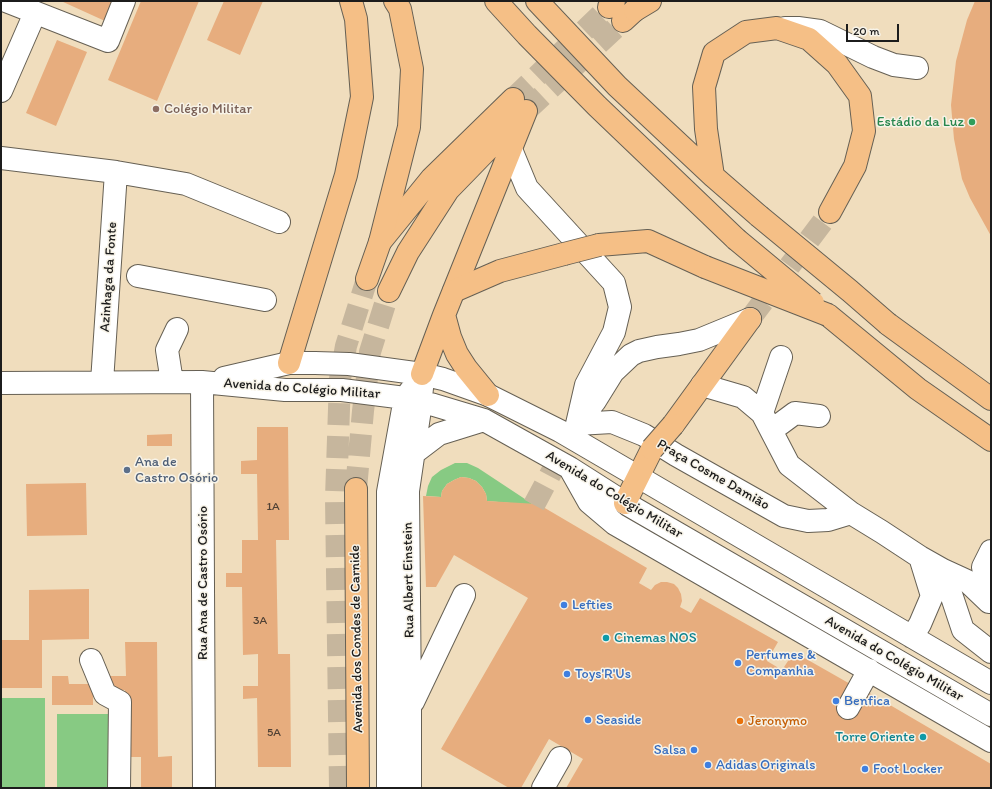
<!DOCTYPE html>
<meta charset="utf-8">
<style>
body{margin:0}
#map{position:relative;width:992px;height:789px;overflow:hidden;background:#f0ddbd;font-family:Itim,sans-serif}
canvas{display:block}
.frame{position:absolute;inset:0;border:2px solid #1c1c1c;pointer-events:none}
.scale{position:absolute;left:846px;top:24px;width:53px;height:18px;box-sizing:border-box;border:2px solid #1c1c1c;border-top:0;padding-left:5px;font-size:12px;line-height:14px;white-space:nowrap;color:#1c1c1c;-webkit-text-stroke:3px #f7f3e8;paint-order:stroke}
</style>
<div id="map">
<canvas width="992" height="789"></canvas>
<div class="frame"></div>
<div class="scale">20 m</div>
</div>
<script>
const ctx = document.querySelector('canvas').getContext('2d');
ctx.lineJoin = 'round';
function paint(path, color) {
  ctx.fillStyle = color;
  ctx.fill(path, 'evenodd');
}
function shape(rows) {
  const path = new Path2D();
  for (const r of rows) {
    path.moveTo(r[0], r[1]);
    for (let i = 2; i < r.length; i += 2) path.lineTo(r[i], r[i + 1]);
  }
  return path;
}
function stroke(path, color, width, dash) {
  ctx.strokeStyle = color;
  ctx.lineWidth = width;
  ctx.lineCap = dash ? 'butt' : 'round';
  ctx.setLineDash(dash || []);
  ctx.stroke(path);
}
function write(font, color, halo, rows, align = 'center') {
  ctx.font = font + ' Itim,sans-serif';
  ctx.lineWidth = 3;
  ctx.setLineDash([]);
  ctx.textBaseline = 'middle';
  ctx.strokeStyle = halo;
  ctx.fillStyle = color;
  for (const [text, x, y, turn = 0] of rows) {
    ctx.save();
    ctx.translate(x, y);
    ctx.rotate((+turn || 0) * Math.PI / 180);
    ctx.textAlign = isNaN(turn) ? turn : align;
    if (halo) ctx.strokeText(text, 0, 0);
    ctx.fillText(text, 0, 0);
    ctx.restore();
  }
}
const green = shape([
 [455,463,467,463,478,468,534,505,487,501,486,494,482,487,476,481,469,478,461,477,454,480,447,484,442,491,441,497,426,496,428,486,432,477,441,470],
 [1,698,45,698,45,788,1,788],
 [57,714,108,714,108,788,57,788]
]);
const building = shape([
 [61,1,114,1,105,21],
 [141,1,199,1,157,101,108,80],
 [224,1,263,1,240,55,207,40],
 [975,1,991,1,991,236,970,198,962,179,954,139,951,105,956,61,967,20],
 [57,40,87,52,56,126,26,113],
 [257,427,288,427,289,540,276,540,278,654,290,654,291,767,258,767,257,698,243,699,243,686,258,686,258,654,243,655,242,587,226,587,226,573,242,573,242,540,258,540,257,474,241,474,241,461,257,460],
 [172,434,172,446,147,446,147,435],
 [461,477,469,478,476,481,482,487,486,494,487,501,538,504,647,568,639,583,651,590,655,585,661,582,667,582,674,584,678,588,681,594,682,601,680,607,691,613,700,598,778,642,767,661,782,670,794,652,852,685,866,691,991,764,991,788,566,788,583,759,549,739,521,788,509,788,441,749,528,598,454,555,436,587,426,587,423,496,441,497,442,491,447,484,454,480],
 [86,483,87,535,27,536,26,484],
 [89,589,89,639,42,640,42,688,1,688,1,640,29,640,29,590],
 [125,642,157,642,158,757,172,756,172,788,141,788,141,757,126,757,125,690,110,690,110,676,126,676],
 [52,676,68,676,69,684,93,684,93,705,52,705]
]);
const minorTunnel = shape([
 [534,505,577,424]
]);
const majorTunnel = shape([
 [513,99,609,7],
 [526,111,623,21],
 [356,489,363,411,370,352,389,291],
 [340,788,336,498,340,379,346,346,367,279]
]);
const highwayTunnel = shape([
 [750,319,830,212]
]);
const minor = shape([
 [6,1,108,41,124,1],
 [785,28,798,28,820,31,873,57,894,65,917,68],
 [1,91,35,13],
 [510,147,527,188,614,283,620,307,614,332,586,385,577,424],
 [1,158,116,172,102,382],
 [116,172,186,184,279,222],
 [138,276,265,300],
 [224,378,289,363,315,363,349,364,422,374,443,379,488,395,560,431,991,683],
 [172,382,167,350,177,329],
 [202,382,204,788],
 [1,383,202,382,285,390,342,390,405,398,434,405,484,420,570,468,625,503,991,715],
 [702,385,743,397,762,413,789,465,851,513,882,532,920,557,932,596,920,624,912,637],
 [762,413,781,357],
 [582,417,595,401,613,372,631,355,639,351,657,347,679,344,699,340,750,319],
 [577,424,612,422,644,435,676,455,784,516,808,521,828,520,851,513],
 [772,430,795,413,819,416],
 [414,453,439,434,484,420],
 [571,470,589,502,615,524,991,741],
 [920,557,943,570,963,630,991,652],
 [943,570,967,581,989,602],
 [989,602,983,567,991,551],
 [91,660,105,694,120,702,119,788],
 [413,702,464,595],
 [848,708,869,670],
 [388,788,388,492,405,398,414,386],
 [410,788,410,707,408,491,419,416,422,388],
 [543,788,560,758]
]);
const major = shape([
 [609,7,614,1],
 [623,21,635,10,650,1],
 [367,279,380,242,432,178,513,99],
 [389,291,408,252,448,190,518,118],
 [444,315,450,337,457,354,466,368,488,395],
 [422,374,444,315,526,111],
 [356,489,358,788]
]);
const highway = shape([
 [496,1,527,35,597,106,736,239],
 [537,1,617,86,713,176,759,216],
 [635,10,644,1],
 [713,176,706,129,704,87,714,53,746,32,777,28,809,39,837,64,860,96,864,131,855,166,830,212],
 [380,242,409,127,412,69,400,9,395,1],
 [599,245,648,241,705,267],
 [454,291,500,271,564,254],
 [828,315,918,389,991,440],
 [888,324,991,399],
 [289,363,346,175,362,97,356,19,351,1],
 [673,425,750,319],
 [625,503,652,449]
]);
const highwayBridge = shape([
 [759,216,850,291,888,324],
 [736,239,813,303],
 [564,254,599,245],
 [705,267,828,315],
 [652,449,673,425]
]);
const markers = [
 [156,109,4,"#8d6e63"],
 [972,122,4,"#2e9e5b"],
 [127,470,4,"#5c6f8a"],
 [564,605,4,"#3f7fe0"],
 [606,638,4,"#0f9aa8"],
 [738,663,4,"#3f7fe0"],
 [567,674,4,"#3f7fe0"],
 [836,701,4,"#3f7fe0"],
 [588,720,4,"#3f7fe0"],
 [740,721,4,"#e8710a"],
 [923,737,4,"#0f9aa8"],
 [694,750,4,"#3f7fe0"],
 [708,765,4,"#3f7fe0"],
 [865,769,4,"#3f7fe0"]
];
const numberNames = [
 ["1A",273,507],
 ["3A",260,621],
 ["5A",274,733]
];
const educationNames = [
 ["Colégio Militar",164,109]
];
const leisureNames = [
 ["Estádio da Luz",964,122]
];
const streetNames = [
 ["Azinhaga da Fonte",109,277,-86],
 ["Avenida do Colégio Militar",302,389,4],
 ["Praça Cosme Damião",713,475,30],
 ["Avenida do Colégio Militar",614,495,31],
 ["Rua Albert Einstein",409,580,-91],
 ["Rua Ana de Castro Osório",203,583,-90],
 ["Avenida dos Condes de Carnide",357,639,-91],
 ["Avenida do Colégio Militar",894,659,30]
];
const serviceNames = [
 ["Ana de",135,462],
 ["Castro Osório",135,478]
];
const shopNames = [
 ["Lefties",572,605],
 ["Perfumes &",746,655],
 ["Companhia",746,671],
 ["Toys'R'Us",575,674],
 ["Benfica",844,701],
 ["Seaside",596,720],
 ["Salsa",686,750,"right"],
 ["Adidas Originals",716,765],
 ["Foot Locker",873,769]
];
const cultureNames = [
 ["Cinemas NOS",614,638],
 ["Torre Oriente",915,737,"right"]
];
const foodNames = [
 ["Jeronymo",748,721]
];
paint(green, '#87ca83');
paint(building, '#e7ad7e');
stroke(minorTunnel, '#c6b69d', 22, [22, 11]);
stroke(majorTunnel, '#c6b69d', 22, [22, 11]);
stroke(highwayTunnel, '#c6b69d', 22, [22, 11]);
stroke(minor, '#666054', 24);
stroke(major, '#666054', 24);
stroke(highway, '#666054', 24);
stroke(minor, '#fff', 22);
stroke(major, '#f5bf86', 22);
stroke(highway, '#f5bf86', 22);
stroke(highwayBridge, '#666054', 24, []);
stroke(highwayBridge, '#f5bf86', 22);
for (const [x, y, r, color] of markers) {
  const dot = new Path2D();
  dot.arc(x, y, r, 0, 2 * Math.PI);
  ctx.fillStyle = color;
  ctx.fill(dot);
  stroke(dot, '#f7f3e8', 1.5);
}
write('12px', '#4f4034', null, numberNames);
write('14px', '#785e54', '#f7f3e8', educationNames, 'left');
write('14px', '#27864d', '#f7f3e8', leisureNames, 'right');
write('14px', '#1c1c1c', '#f7f3e8', streetNames);
write('14px', '#4e5e75', '#f7f3e8', serviceNames, 'left');
write('14px', '#366cbe', '#f7f3e8', shopNames, 'left');
write('14px', '#0d838f', '#f7f3e8', cultureNames, 'left');
write('14px', '#c56008', '#f7f3e8', foodNames, 'left');
</script>
